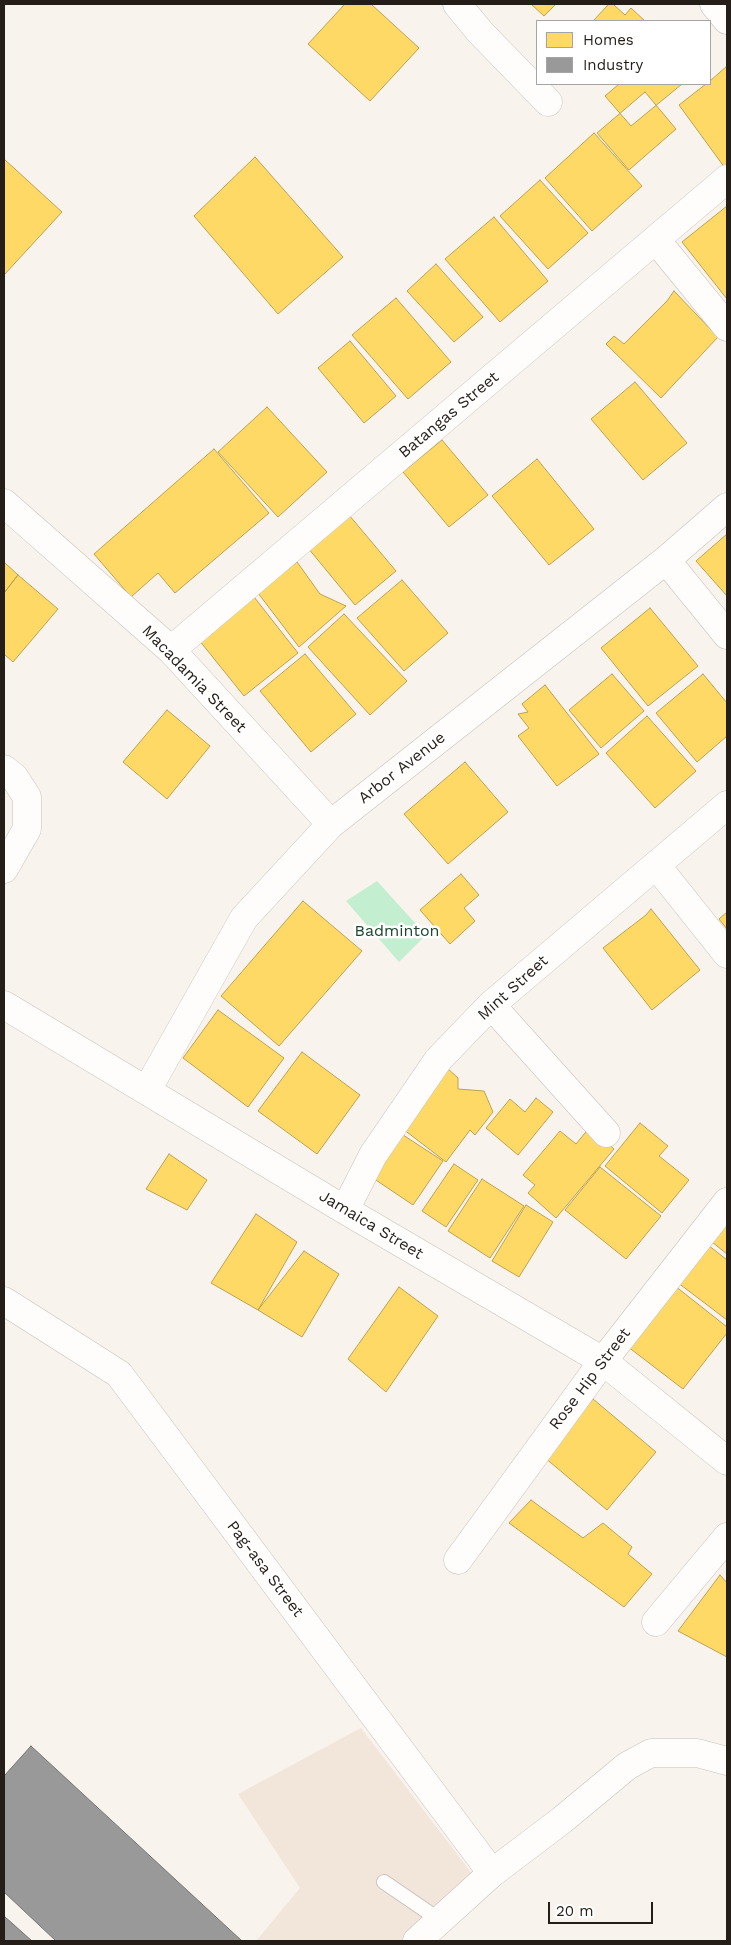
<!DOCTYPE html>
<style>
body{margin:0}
#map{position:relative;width:731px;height:1945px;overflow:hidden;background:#f9f3ee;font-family:"Work Sans",sans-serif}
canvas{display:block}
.frame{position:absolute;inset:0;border:5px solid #241d18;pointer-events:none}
.legend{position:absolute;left:536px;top:20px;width:175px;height:65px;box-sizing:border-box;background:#fff;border:1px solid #a7a5a3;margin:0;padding:6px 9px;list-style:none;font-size:15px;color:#241d18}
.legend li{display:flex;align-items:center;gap:10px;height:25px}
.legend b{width:25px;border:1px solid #a7a5a3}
.scale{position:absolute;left:548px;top:1902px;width:105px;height:22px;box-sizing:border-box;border:2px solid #241d18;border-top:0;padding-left:6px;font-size:15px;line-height:18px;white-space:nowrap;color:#241d18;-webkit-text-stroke:4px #fff;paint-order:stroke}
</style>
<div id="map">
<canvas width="731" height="1945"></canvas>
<div class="frame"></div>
<ul class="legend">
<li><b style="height:14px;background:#ffd966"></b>Homes</li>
<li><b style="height:14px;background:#999"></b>Industry</li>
</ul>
<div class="scale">20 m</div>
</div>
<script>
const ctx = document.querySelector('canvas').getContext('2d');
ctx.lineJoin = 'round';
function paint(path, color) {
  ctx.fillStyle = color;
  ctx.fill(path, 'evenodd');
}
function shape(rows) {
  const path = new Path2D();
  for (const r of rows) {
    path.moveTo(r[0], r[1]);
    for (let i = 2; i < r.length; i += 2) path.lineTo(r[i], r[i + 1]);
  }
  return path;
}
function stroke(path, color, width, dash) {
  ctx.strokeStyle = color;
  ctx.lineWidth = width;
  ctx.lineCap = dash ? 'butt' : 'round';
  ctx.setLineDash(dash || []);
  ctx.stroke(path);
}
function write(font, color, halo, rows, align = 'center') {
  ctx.font = font + ' "Work Sans",sans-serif';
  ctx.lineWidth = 5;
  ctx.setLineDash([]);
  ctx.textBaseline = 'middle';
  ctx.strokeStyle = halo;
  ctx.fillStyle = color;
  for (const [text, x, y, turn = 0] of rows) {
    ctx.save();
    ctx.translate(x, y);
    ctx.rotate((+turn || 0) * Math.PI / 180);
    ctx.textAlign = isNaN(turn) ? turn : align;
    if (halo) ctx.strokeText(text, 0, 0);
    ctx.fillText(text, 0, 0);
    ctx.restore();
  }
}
const built = shape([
 [361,1728,473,1875,403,1941,256,1941,300,1888,238,1794]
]);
const green = shape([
 [377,881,426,935,399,962,346,901]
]);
const homes = shape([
 [345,4,371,4,419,48,370,101,308,44,345,4],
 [531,4,556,4,544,16,531,4],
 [609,4,613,4,625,15,631,8,645,21,593,21,609,4],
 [727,66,727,165,725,168,679,105,706,84,710,84,710,81,727,66],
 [619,84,682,84,631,126,605,96,619,84],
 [645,92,676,129,629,170,597,133,645,92],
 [594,133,642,186,592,231,545,178,594,133],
 [255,157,343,257,278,314,194,216,255,157],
 [4,159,62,212,4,275,4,159],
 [540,180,588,233,548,269,500,216,540,180],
 [727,206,727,299,682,242,727,206],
 [494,217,548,281,500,322,445,259,494,217],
 [436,264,483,317,454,342,407,291,436,264],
 [674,291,718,337,661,398,606,344,614,336,624,344,667,301,674,291],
 [396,298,451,362,408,399,352,335,396,298],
 [350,341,396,396,364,423,318,368,350,341],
 [635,382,687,443,643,480,591,419,635,382],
 [267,407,327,472,278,517,218,452,267,407],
 [442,440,488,495,449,527,403,472,442,440],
 [214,449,269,513,175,593,158,573,131,597,94,554,214,449],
 [537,459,594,529,549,565,492,496,537,459],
 [349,515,396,571,355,605,308,548,349,515],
 [727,534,727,596,696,561,727,534],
 [4,562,18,575,4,593,4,562],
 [297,562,320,594,346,606,299,647,258,593,297,562],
 [18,575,58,609,13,662,4,654,4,593,18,575],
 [402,580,448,633,404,671,357,618,402,580],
 [254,597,298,653,244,696,199,640,254,597],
 [650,608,698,666,648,706,601,648,650,608],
 [344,614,407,681,370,715,308,647,344,614],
 [305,654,356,714,311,752,260,691,305,654],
 [612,674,644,711,601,748,569,710,612,674],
 [703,674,727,703,727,736,697,762,656,713,703,674],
 [545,685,599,754,557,786,518,736,529,728,518,714,528,712,522,704,545,685],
 [167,710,210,746,167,799,123,762,167,710],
 [647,716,696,771,655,808,606,753,647,716],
 [465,762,508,812,448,864,404,814,465,762],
 [461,874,479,895,464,908,475,921,450,944,420,910,461,874],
 [303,901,362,951,279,1046,221,996,303,901],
 [651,909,700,970,652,1010,603,948,646,915,651,909],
 [727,912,727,929,719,919,727,912],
 [218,1010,284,1058,248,1107,183,1058,218,1010],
 [302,1052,360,1095,317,1154,258,1111,302,1052],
 [447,1068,458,1078,458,1089,484,1091,493,1112,475,1135,470,1130,446,1162,403,1129,447,1068],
 [536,1098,553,1112,518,1155,486,1128,510,1099,525,1112,536,1098],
 [640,1123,668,1146,659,1156,689,1180,662,1213,605,1166,640,1123],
 [590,1127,614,1149,556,1218,528,1193,535,1185,523,1175,560,1131,576,1144,590,1127],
 [400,1133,443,1161,413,1205,370,1176,400,1133],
 [169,1154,207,1180,187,1210,146,1189,169,1154],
 [454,1164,478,1180,446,1227,422,1211,454,1164],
 [600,1167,661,1216,626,1259,565,1210,600,1167],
 [482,1179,524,1206,490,1258,448,1231,482,1179],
 [526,1205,553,1222,519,1277,492,1261,526,1205],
 [727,1212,727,1254,707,1238,727,1212],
 [256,1214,297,1242,258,1310,211,1283,256,1214],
 [703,1241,727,1260,727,1320,673,1279,703,1241],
 [304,1251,339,1274,302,1337,258,1310,304,1251],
 [670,1282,727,1327,727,1333,683,1389,623,1343,670,1282],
 [399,1287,438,1316,386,1392,348,1359,399,1287],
 [593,1399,656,1452,607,1510,544,1457,593,1399],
 [531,1500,583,1538,603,1523,632,1547,628,1554,652,1574,624,1607,509,1523,531,1500],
 [720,1575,727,1583,727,1657,678,1631,720,1575]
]);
const industry = shape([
 [31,1746,242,1941,56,1941,4,1892,4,1776,31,1746],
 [4,1916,32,1941,4,1941,4,1916]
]);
const lane = shape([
 [384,1882,441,1921]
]);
const street = shape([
 [457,4,480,32,548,102],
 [714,4,727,20],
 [656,240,727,327],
 [4,503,171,650,331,824],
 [666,560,727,635],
 [171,650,727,179],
 [4,769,14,777,27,797,27,829,4,869],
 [656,865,727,954],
 [4,1005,345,1210,603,1361,727,1461],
 [491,1005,606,1133],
 [147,1090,244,918,331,824,666,560,727,507],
 [345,1210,373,1155,438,1060,491,1005,727,805],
 [4,1301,119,1374,492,1873],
 [458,1560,603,1361,727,1202],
 [656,1622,727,1537],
 [417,1941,492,1873,562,1820,627,1766,651,1753,697,1753,727,1761]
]);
const streetNames = [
 ["Batangas Street",449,415,-40],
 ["Macadamia Street",194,679,46],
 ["Arbor Avenue",402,768,-38],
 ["Mint Street",513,988,-42],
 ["Jamaica Street",371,1225,31],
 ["Rose Hip Street",590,1379,-53],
 ["Pag-asa Street",265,1569,53]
];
const parkNames = [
 ["Badminton",397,931]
];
paint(built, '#f2e6db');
paint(green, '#c3eed0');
paint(homes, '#ffd966');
stroke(homes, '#bda14f', 1);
paint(industry, '#999');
stroke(industry, '#767472', 1);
stroke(lane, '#c8c2bd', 16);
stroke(street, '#c8c2bd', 29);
stroke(lane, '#fefdfc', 14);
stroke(street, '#fefdfc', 28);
write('16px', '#241d18', '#fff', streetNames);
write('16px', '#1c462f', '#fff', parkNames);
</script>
